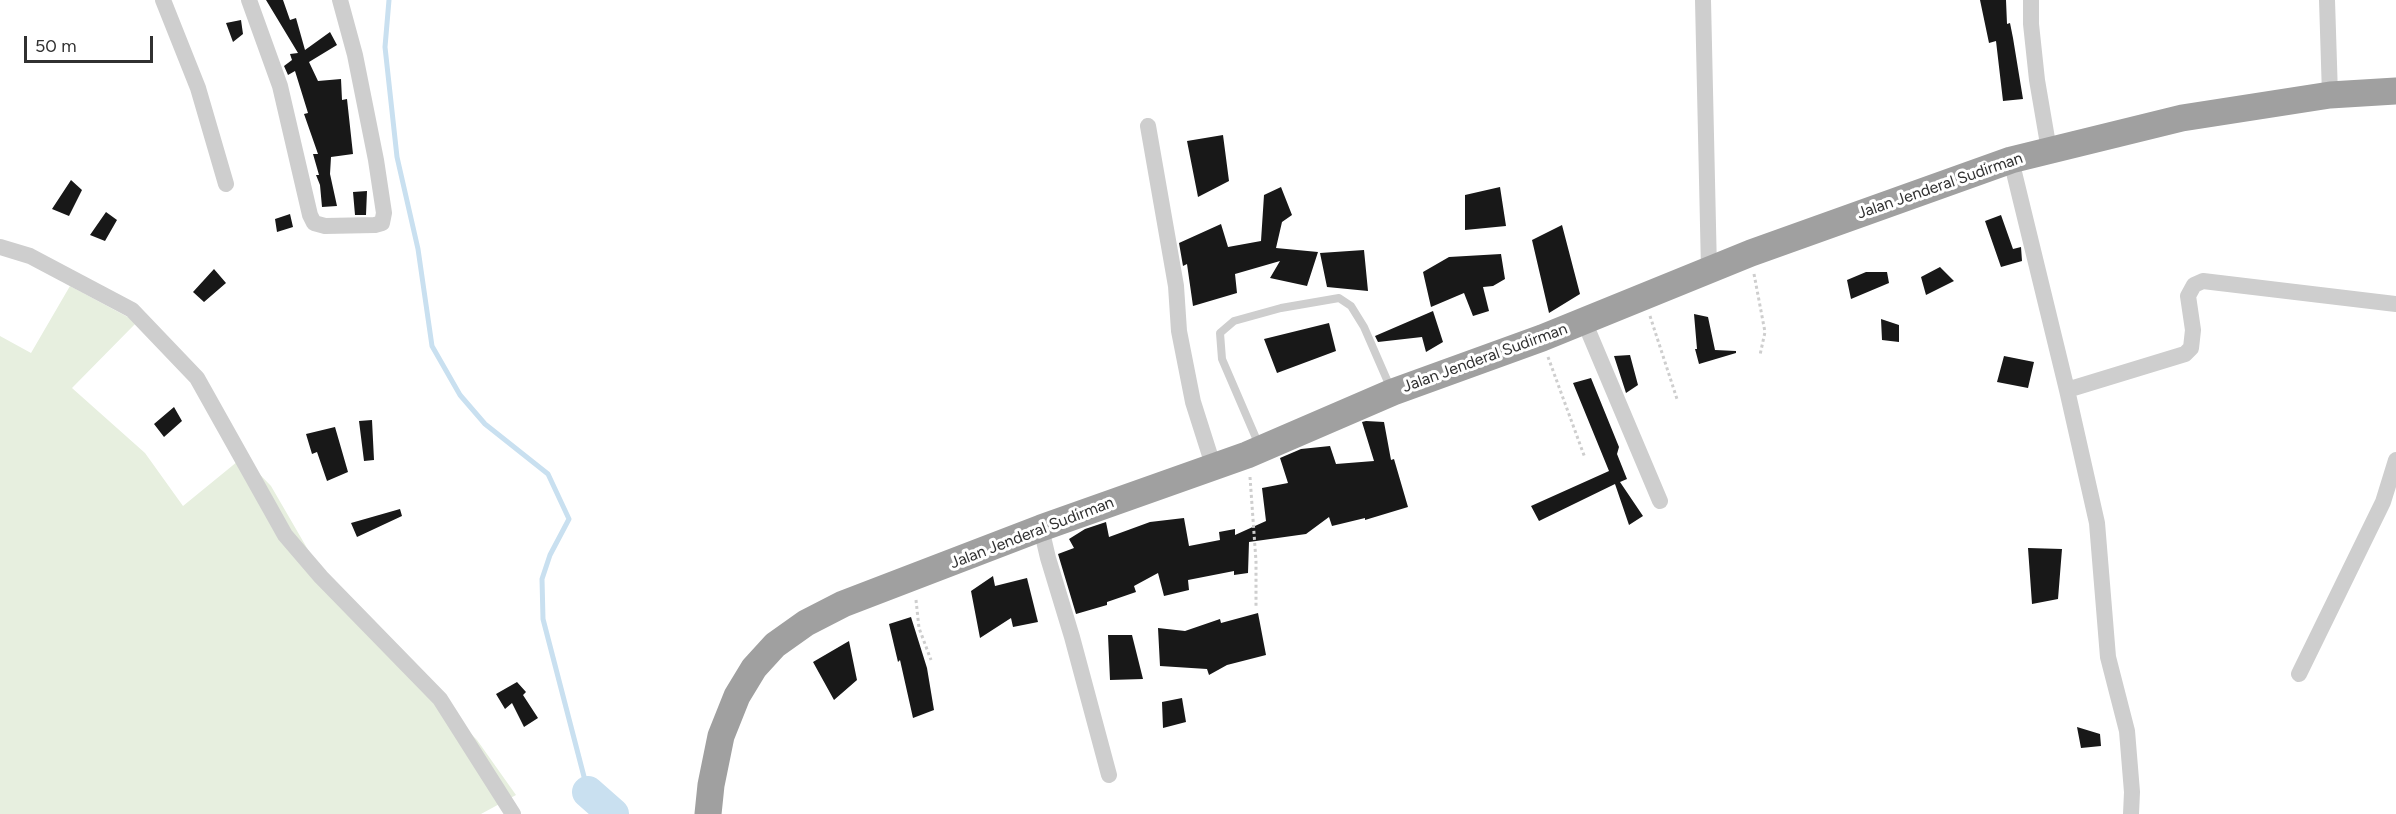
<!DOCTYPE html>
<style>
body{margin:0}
#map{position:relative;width:2396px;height:814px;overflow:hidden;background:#fff;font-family:Figtree,sans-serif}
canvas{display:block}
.scale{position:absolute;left:24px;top:36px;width:129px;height:27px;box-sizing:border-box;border:3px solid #313131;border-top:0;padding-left:8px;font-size:18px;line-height:21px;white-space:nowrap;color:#313131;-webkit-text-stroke:4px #fff;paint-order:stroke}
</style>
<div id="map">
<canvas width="2396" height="814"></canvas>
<div class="scale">50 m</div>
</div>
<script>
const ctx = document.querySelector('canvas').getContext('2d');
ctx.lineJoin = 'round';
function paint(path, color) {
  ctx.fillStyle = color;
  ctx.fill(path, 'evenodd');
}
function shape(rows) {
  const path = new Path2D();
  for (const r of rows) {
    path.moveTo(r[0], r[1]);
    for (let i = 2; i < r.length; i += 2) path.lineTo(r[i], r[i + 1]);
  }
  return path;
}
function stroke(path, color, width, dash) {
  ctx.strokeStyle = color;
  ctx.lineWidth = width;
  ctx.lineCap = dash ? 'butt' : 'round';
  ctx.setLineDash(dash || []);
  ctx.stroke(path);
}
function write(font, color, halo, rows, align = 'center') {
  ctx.font = font + ' Figtree,sans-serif';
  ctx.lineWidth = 6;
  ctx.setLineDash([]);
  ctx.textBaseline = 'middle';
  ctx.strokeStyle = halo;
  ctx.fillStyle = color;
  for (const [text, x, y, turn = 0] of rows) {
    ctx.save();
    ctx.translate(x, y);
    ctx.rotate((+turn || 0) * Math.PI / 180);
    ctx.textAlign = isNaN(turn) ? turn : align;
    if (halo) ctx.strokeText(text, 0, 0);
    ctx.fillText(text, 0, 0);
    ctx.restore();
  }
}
const green = shape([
 [70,286,137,322,72,388,145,453,183,506,243,457,271,486,336,598,477,740,516,795,481,814,0,814,0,336,31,353]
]);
const stream = shape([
 [389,0,385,47,397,157,418,249,432,346,460,395,485,424,548,474,569,519,550,555,542,579,543,619,588,792]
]);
const river = shape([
 [588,792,613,814]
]);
const building = shape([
 [266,0,283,0,290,20,296,18,305,50,330,32,337,45,309,62,318,81,341,79,342,100,347,99,353,154,331,157,330,174,337,206,322,207,320,185,316,175,319,175,313,154,318,154,304,114,308,113,295,71,288,75,284,66,292,60,290,54,298,53],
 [1980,0,2006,0,2007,24,2010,23,2013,38,2023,99,2003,101,1996,41,1989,43],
 [241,20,243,34,233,42,226,23],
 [1223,135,1229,181,1198,197,1187,141],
 [71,180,82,190,69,216,52,209],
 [1281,187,1292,215,1282,222,1276,248,1318,252,1307,286,1270,278,1280,261,1235,274,1237,293,1193,306,1187,264,1183,266,1179,243,1221,224,1228,247,1261,241,1264,195],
 [1500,187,1506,226,1465,230,1465,195],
 [367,191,366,215,355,215,353,192],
 [106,212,117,220,105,241,90,235],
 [290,214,293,227,277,232,275,219],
 [2001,215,2013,249,2021,247,2022,261,2001,267,1985,221],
 [1562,225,1580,294,1549,313,1532,240],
 [1364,250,1368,291,1327,287,1320,253],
 [1501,254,1505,279,1493,286,1483,287,1489,311,1473,316,1464,293,1431,307,1423,272,1449,257],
 [1940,267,1954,281,1926,295,1921,277],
 [214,269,226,283,204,302,193,292],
 [1866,272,1887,272,1889,283,1851,299,1847,280],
 [1433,311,1443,342,1426,352,1422,337,1378,342,1375,336],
 [1694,314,1708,317,1715,350,1736,351,1736,353,1699,364,1695,349,1697,349],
 [1881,319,1899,325,1899,342,1882,340],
 [1329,323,1336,351,1277,373,1264,339],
 [1630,355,1638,385,1626,393,1614,356],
 [2004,356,2034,362,2028,388,1997,382],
 [1591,378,1619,447,1617,454,1627,479,1620,482,1643,516,1629,525,1615,484,1539,521,1531,506,1609,471,1573,383],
 [174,407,182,421,164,437,154,424],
 [372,420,374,460,364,461,359,421],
 [1366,421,1384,422,1391,460,1394,459,1408,507,1365,520,1365,518,1332,526,1329,517,1306,534,1249,542,1248,573,1234,575,1234,571,1188,580,1189,590,1164,596,1158,573,1134,586,1136,592,1107,602,1107,605,1076,614,1058,554,1074,548,1069,539,1085,529,1106,522,1109,537,1150,522,1184,518,1189,546,1220,540,1219,532,1235,529,1235,535,1266,521,1262,488,1288,483,1280,458,1301,449,1330,446,1336,464,1374,461,1362,422],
 [335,427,348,472,327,481,317,452,312,454,306,434],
 [400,509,402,516,357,537,351,523],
 [2028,548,2062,549,2058,599,2032,604],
 [993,576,995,586,1027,578,1038,622,1013,627,1011,618,980,638,971,591],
 [1258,613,1266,655,1227,665,1209,675,1207,669,1160,666,1158,628,1185,631,1220,619,1221,623],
 [911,617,927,668,934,710,913,718,900,660,898,662,889,624],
 [1108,635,1132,635,1143,679,1110,680],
 [849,641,857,680,834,700,813,662],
 [517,682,526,692,523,695,538,718,524,727,512,703,505,709,496,694],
 [1182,698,1186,722,1163,728,1162,702],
 [2077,727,2100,734,2101,746,2081,748]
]);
const path = shape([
 [1754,274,1765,332,1760,355],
 [1650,316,1677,399],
 [1548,357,1585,458],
 [1250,477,1256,561,1256,607],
 [916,600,919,628,931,660]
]);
const service = shape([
 [1259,445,1222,359,1220,333,1234,321,1281,308,1339,298,1351,306,1364,327,1391,389]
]);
const minor = shape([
 [163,0,198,88,226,184],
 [249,0,280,86,310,215,314,223,325,226,375,225,382,223,384,213,376,160,355,55,340,0],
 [1703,0,1709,270],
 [2031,0,2031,24,2037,80,2049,150],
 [2327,0,2330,95],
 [1148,126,1176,286,1179,331,1193,402,1213,465],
 [2011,160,2067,390,2097,523,2108,657,2127,731,2132,792,2131,814],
 [0,247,30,256,132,310,197,378,285,535,321,577,440,699,513,814],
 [1584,321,1660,501],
 [2067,390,2185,354,2191,348,2193,330,2188,296,2194,285,2203,281,2396,304],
 [1041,528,1048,558,1072,637,1109,775],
 [2299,674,2383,502,2396,460]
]);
const trunk = shape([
 [708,814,711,785,721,736,737,696,754,668,775,645,806,623,843,604,1041,528,1247,455,1393,392,1542,338,1751,253,2011,160,2182,118,2330,95,2396,91]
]);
const streetNames = [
 ["Jalan Jenderal Sudirman",1940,186,-19],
 ["Jalan Jenderal Sudirman",1485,358,-20],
 ["Jalan Jenderal Sudirman",1032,533,-21]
];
paint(green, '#e7efdf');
stroke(stream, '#c9e0f0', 5);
stroke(river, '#c9e0f0', 32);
paint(building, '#181818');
stroke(path, '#cecece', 3, [3, 3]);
stroke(service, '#cecece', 8);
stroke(minor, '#cecece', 16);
stroke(trunk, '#a0a0a0', 27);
write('16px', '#313131', '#fff', streetNames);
</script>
